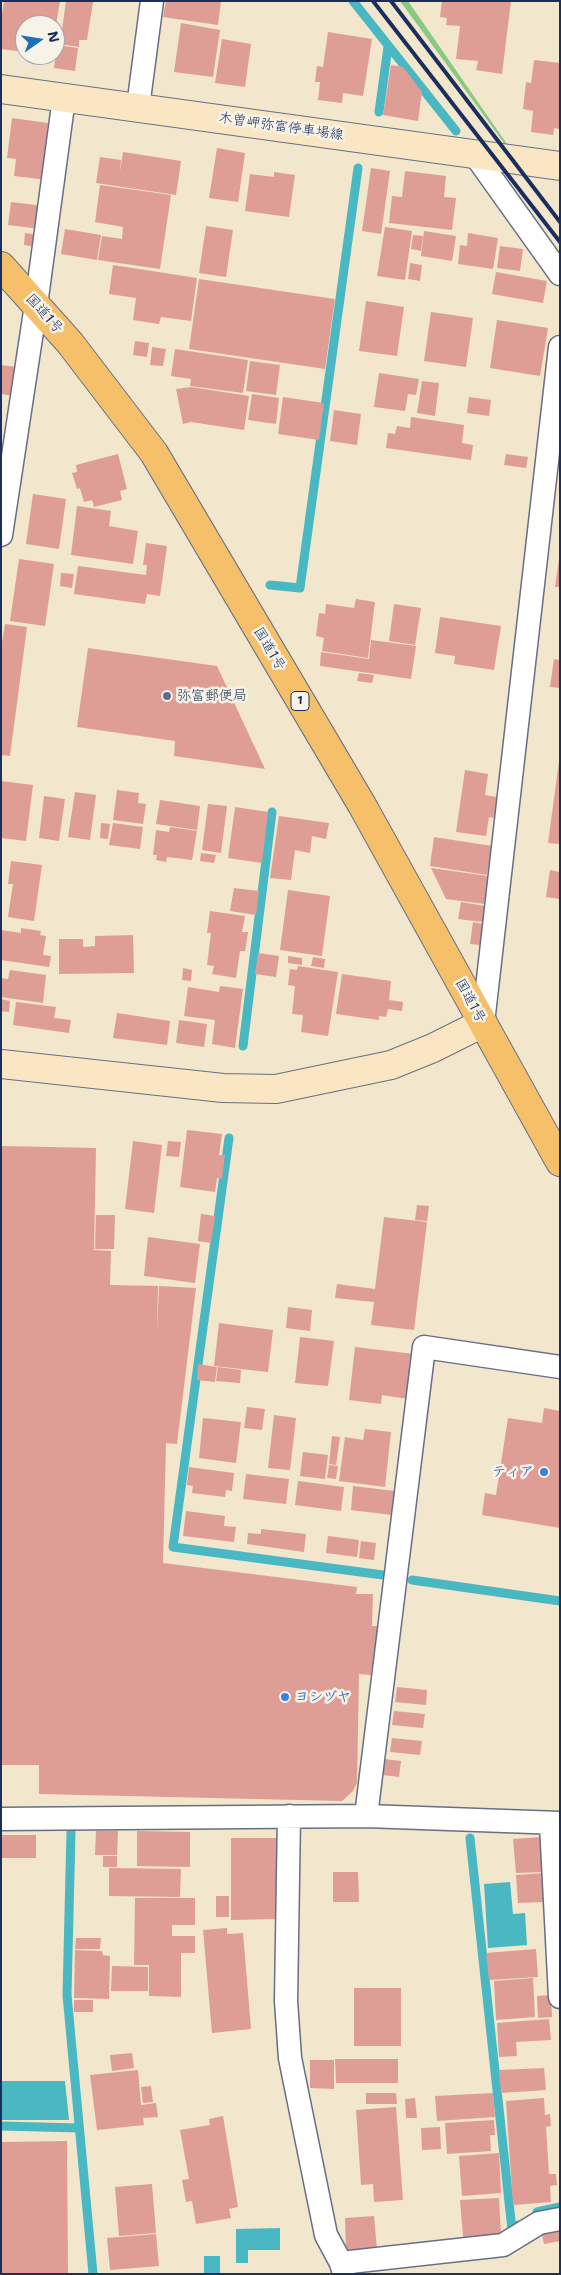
<!DOCTYPE html>
<meta charset="utf-8">
<style>
body{margin:0}
#map{position:relative;width:561px;height:2275px;overflow:hidden;background:#f2e6cd;font-family:"Shantell Sans",sans-serif}
canvas{display:block}
.frame{position:absolute;inset:0;border:2px solid #1b2f5e;pointer-events:none}
.north{position:absolute;left:15px;top:15px;width:50px;height:50px;box-sizing:border-box;background:#f7f3e8;border:1px solid #9fa5b1;border-radius:50%;rotate:77deg;font-size:14px;font-weight:700;line-height:20px;text-align:center;color:#1b2f5e}
.north::after{content:'';display:block;margin:auto;width:18px;height:22px;background:#1f6fb2;clip-path:polygon(50% 0,100% 100%,50% 72%,0 100%)}
</style>
<div id="map">
<canvas width="561" height="2275"></canvas>
<div class="frame"></div>
<div class="north">N</div>
</div>
<script>
const ctx = document.querySelector('canvas').getContext('2d');
ctx.lineJoin = 'round';
function paint(path, color) {
  ctx.fillStyle = color;
  ctx.fill(path, 'evenodd');
}
function shape(rows) {
  const path = new Path2D();
  for (const r of rows) {
    path.moveTo(r[0], r[1]);
    for (let i = 2; i < r.length; i += 2) path.lineTo(r[i], r[i + 1]);
  }
  return path;
}
function stroke(path, color, width, dash) {
  ctx.strokeStyle = color;
  ctx.lineWidth = width;
  ctx.lineCap = dash ? 'butt' : 'round';
  ctx.setLineDash(dash || []);
  ctx.stroke(path);
}
function write(font, color, halo, rows, align = 'center') {
  ctx.font = font + ' "Shantell Sans","Klee One",sans-serif';
  ctx.lineWidth = 5;
  ctx.setLineDash([]);
  ctx.textBaseline = 'middle';
  ctx.strokeStyle = halo;
  ctx.fillStyle = color;
  for (const [text, x, y, turn = 0] of rows) {
    ctx.save();
    ctx.translate(x, y);
    ctx.rotate((+turn || 0) * Math.PI / 180);
    ctx.textAlign = isNaN(turn) ? turn : align;
    if (halo) ctx.strokeText(text, 0, 0);
    ctx.fillText(text, 0, 0);
    ctx.restore();
  }
}
const green = shape([
 [400,1,408,1,507,144,504,143]
]);
const water = shape([
 [510,1882,513,1914,525,1913,527,1945,488,1948,484,1884],
 [1,2081,65,2081,69,2120,1,2120],
 [280,2228,280,2250,248,2250,248,2263,236,2263,236,2229],
 [204,2256,220,2256,220,2274,204,2274]
]);
const stream = shape([
 [353,1,456,131],
 [379,112,388,47],
 [270,585,300,588,358,168],
 [243,1046,272,812],
 [229,1138,173,1547,383,1575],
 [412,1580,560,1601],
 [71,1832,67,1995,93,2274],
 [470,1838,512,2230,518,2225],
 [1,2126,79,2128],
 [537,2212,560,2207]
]);
const building = shape([
 [4,1,60,1,56,25,25,25,25,52,1,49,1,21],
 [66,1,93,2,87,40,79,40,79,47,60,44],
 [166,1,221,1,218,25,163,17],
 [442,1,511,1,502,74,476,70,478,61,456,59,460,26,446,25,447,18,440,17],
 [181,23,220,30,213,77,174,72],
 [328,32,372,39,363,96,343,93,342,103,318,100,320,82,315,82,317,66,323,67],
 [222,39,251,44,245,87,215,83],
 [57,45,78,48,75,71,54,68],
 [534,60,560,63,560,129,554,128,553,135,531,132,533,111,523,109,526,82,531,83],
 [391,65,403,67,422,92,418,121,383,115],
 [12,118,48,123,47,131,53,132,47,180,14,176,16,159,7,158],
 [217,148,245,153,238,202,209,198],
 [123,152,181,161,176,195,96,183,100,157,121,160,120,172],
 [371,168,390,171,381,234,362,231],
 [405,171,446,176,444,197,456,198,452,230,389,223,392,196,402,197],
 [274,172,295,175,289,217,245,211,250,174,274,177],
 [100,185,171,195,160,269,98,260,102,236,122,239,123,227,95,222],
 [11,202,44,206,41,229,8,225],
 [206,226,233,230,226,277,199,273],
 [385,227,412,231,405,280,377,276],
 [65,229,101,235,97,260,61,254],
 [424,231,456,236,452,261,421,256],
 [25,233,40,235,39,247,24,245],
 [468,233,498,238,493,269,458,264,460,245,467,246],
 [413,235,423,236,421,251,411,249],
 [500,246,523,249,520,271,497,268],
 [410,263,422,265,420,281,408,279],
 [113,265,197,278,191,321,161,317,159,324,133,320,136,298,109,294],
 [496,272,547,281,543,303,492,294],
 [199,279,335,299,325,369,189,349],
 [366,301,404,307,397,356,359,351],
 [431,312,473,318,466,367,424,361],
 [497,320,548,328,540,376,490,368],
 [135,341,149,343,147,357,133,355],
 [152,347,166,349,163,366,150,365],
 [175,349,248,360,243,393,190,386,191,379,171,376],
 [250,361,280,365,276,395,246,391],
 [1,365,17,367,14,396,1,394],
 [379,373,419,379,416,395,408,394,405,411,374,407],
 [422,381,439,383,435,416,417,413],
 [191,387,249,396,244,430,191,422,183,424,176,389],
 [252,394,279,398,276,424,248,420],
 [283,397,324,403,319,440,278,434],
 [469,397,491,400,489,416,467,413],
 [334,410,361,414,357,445,330,441],
 [411,417,464,425,462,443,473,445,471,460,386,448,388,433,395,434,397,426,410,428],
 [118,454,127,489,120,491,122,500,94,507,92,500,84,502,80,488,77,489,72,473,77,472,76,465],
 [506,454,528,457,526,468,504,465],
 [33,494,66,499,59,549,26,544],
 [77,506,111,511,109,526,138,531,133,564,71,555],
 [146,543,167,546,160,596,147,594,145,604,74,594,78,566,146,575,147,565,143,565],
 [19,559,54,564,45,626,10,621],
 [559,559,560,559,560,587,555,587],
 [61,573,74,574,72,588,60,586],
 [356,599,375,602,368,658,322,651,324,638,316,636,319,613,325,614,326,604,354,608],
 [394,604,421,608,415,645,389,641],
 [440,617,501,626,494,670,454,664,455,656,435,653],
 [5,624,27,627,10,756,1,755,1,648],
 [371,640,416,646,411,679,320,666,321,652,369,659],
 [88,648,217,666,265,769,174,756,175,741,77,727],
 [554,659,560,660,560,688,550,687],
 [359,673,374,675,372,683,357,681],
 [559,761,560,762,560,844,548,843],
 [465,770,488,774,485,795,497,797,494,818,489,817,486,836,456,832],
 [1,781,33,785,26,841,1,838],
 [117,790,139,793,138,803,146,804,143,824,113,820],
 [75,792,96,795,90,840,68,837],
 [44,796,65,799,59,841,39,838],
 [160,800,200,806,197,830,156,824],
 [208,804,227,806,221,853,202,850],
 [235,807,268,812,262,863,228,858],
 [279,816,329,823,326,839,312,836,310,853,295,850,291,880,270,878],
 [101,823,110,824,108,839,100,838],
 [113,823,143,827,140,849,109,845],
 [170,827,197,831,192,860,167,857,166,862,156,860,157,855,153,855,156,830,169,832],
 [434,837,492,846,487,875,430,866],
 [201,853,216,855,214,863,200,861],
 [11,861,42,865,34,921,8,917,13,884,8,884],
 [431,868,488,876,484,904,446,899],
 [550,870,560,872,560,899,546,897],
 [234,888,259,891,256,915,230,911],
 [288,890,330,896,322,956,280,950],
 [461,902,485,906,483,922,458,919],
 [210,911,245,916,242,932,248,932,245,951,240,951,236,978,212,974,214,966,207,965,211,933,207,933],
 [473,922,483,924,480,945,470,944],
 [21,928,41,931,40,935,46,936,43,955,51,956,49,967,1,960,1,930,21,933],
 [133,935,134,973,59,974,59,939,83,939,83,947,95,946,95,936],
 [258,953,279,956,276,977,255,974],
 [288,956,302,958,302,965,288,963],
 [313,957,325,959,324,968,311,966],
 [298,966,338,972,328,1036,301,1032,303,1015,292,1014,295,986,288,985,290,969,297,970],
 [183,968,192,970,191,981,182,980],
 [10,970,46,975,43,1003,1,997,1,978,8,979],
 [342,974,391,981,389,1000,403,1002,402,1011,388,1009,386,1017,379,1016,379,1020,336,1014],
 [220,986,243,989,235,1048,212,1044,215,1020,184,1016,188,987,219,992],
 [1,999,10,1001,9,1012,1,1011],
 [16,1002,56,1007,54,1018,71,1020,69,1033,13,1025],
 [117,1013,170,1021,167,1045,113,1038],
 [179,1020,207,1024,204,1047,176,1043],
 [187,1130,222,1134,219,1155,225,1155,222,1179,217,1178,215,1192,180,1187],
 [133,1141,162,1145,154,1213,125,1209],
 [168,1141,181,1142,179,1157,166,1156],
 [1,1146,96,1148,94,1250,111,1251,110,1285,158,1286,157,1333,159,1286,196,1288,177,1444,166,1443,163,1563,357,1587,356,1594,373,1594,372,1626,378,1626,377,1669,371,1669,371,1675,359,1674,357,1783,353,1791,342,1801,39,1794,39,1765,1,1765],
 [417,1205,429,1206,427,1221,415,1220],
 [201,1214,215,1216,211,1243,198,1241],
 [96,1215,115,1215,114,1249,95,1249],
 [384,1217,427,1222,414,1330,371,1325,374,1302,335,1298,337,1284,375,1289],
 [148,1237,200,1244,195,1283,144,1276],
 [288,1307,312,1310,310,1331,286,1328],
 [219,1323,273,1330,268,1372,214,1366],
 [300,1337,334,1341,328,1386,295,1383],
 [355,1347,414,1354,408,1399,382,1395,381,1404,349,1400],
 [198,1364,217,1367,215,1382,197,1380],
 [218,1367,241,1370,240,1383,216,1381],
 [247,1407,265,1409,262,1430,244,1428],
 [544,1408,560,1411,560,1528,482,1515,485,1493,496,1495,508,1418,542,1423],
 [274,1415,296,1418,290,1470,268,1468],
 [203,1418,241,1422,236,1463,199,1458],
 [365,1429,391,1432,385,1487,339,1481,345,1437,363,1440],
 [332,1436,340,1437,336,1465,329,1464],
 [303,1452,328,1455,325,1479,300,1476],
 [329,1465,338,1466,336,1479,327,1478],
 [189,1467,234,1473,232,1491,226,1490,225,1497,192,1493,193,1486,187,1485],
 [246,1474,289,1479,286,1504,243,1499],
 [298,1481,344,1487,341,1511,295,1505],
 [353,1486,395,1491,392,1515,351,1510],
 [186,1511,225,1516,224,1526,236,1527,234,1542,183,1536],
 [261,1529,306,1534,304,1552,247,1544,248,1533,261,1534],
 [328,1536,359,1540,357,1557,326,1553],
 [361,1541,376,1543,374,1560,359,1558],
 [397,1687,427,1690,426,1705,395,1702],
 [394,1711,425,1714,423,1728,392,1725],
 [392,1738,422,1741,420,1755,390,1752],
 [384,1759,401,1761,399,1777,383,1775],
 [96,1831,118,1831,117,1855,95,1855],
 [137,1831,190,1832,190,1867,137,1866],
 [1,1835,36,1835,36,1858,1,1858],
 [542,1837,544,1872,516,1873,513,1839],
 [231,1838,277,1838,278,1919,231,1920],
 [103,1856,117,1856,117,1867,103,1867],
 [109,1868,181,1869,180,1897,109,1896],
 [333,1872,358,1872,359,1902,333,1902],
 [544,1873,546,1902,518,1903,516,1875],
 [216,1896,229,1896,229,1917,216,1917],
 [135,1898,195,1898,195,1925,172,1925,172,1936,195,1936,195,1953,181,1953,181,1997,149,1996,149,1965,134,1965],
 [227,1928,227,1934,243,1933,251,2029,212,2033,203,1930],
 [76,1938,101,1938,100,1949,75,1949],
 [536,1949,538,1977,489,1980,486,1953],
 [75,1950,102,1951,103,1955,110,1956,109,1999,74,1998],
 [112,1966,148,1967,148,1991,111,1991],
 [533,1978,535,2017,496,2020,494,1981],
 [354,1988,401,1988,401,2046,354,2046],
 [551,1995,552,2017,538,2018,537,1996],
 [74,2000,93,2000,93,2012,74,2012],
 [549,2019,551,2040,516,2042,517,2056,499,2057,497,2023],
 [132,2053,134,2068,112,2071,110,2055],
 [335,2059,398,2059,398,2083,336,2083],
 [310,2060,334,2060,334,2089,310,2088],
 [544,2068,546,2090,501,2093,499,2070],
 [138,2070,141,2105,156,2103,158,2117,143,2118,144,2125,97,2130,90,2075],
 [151,2086,153,2102,143,2103,141,2087],
 [366,2093,396,2093,397,2104,366,2104],
 [493,2093,495,2117,437,2121,435,2096],
 [415,2098,417,2118,406,2118,405,2099],
 [544,2098,545,2115,550,2114,551,2126,546,2127,549,2174,556,2174,557,2185,550,2186,551,2202,513,2205,506,2101],
 [396,2107,403,2200,374,2202,373,2184,361,2185,356,2110],
 [223,2116,238,2207,229,2209,231,2218,196,2224,192,2201,186,2202,182,2180,189,2179,180,2130,210,2125,209,2119],
 [494,2120,495,2135,490,2135,491,2151,447,2154,445,2123],
 [440,2127,441,2149,422,2150,421,2128],
 [67,2141,68,2274,1,2274,1,2142],
 [499,2153,501,2193,462,2196,459,2156],
 [152,2184,156,2233,119,2236,115,2187],
 [499,2198,501,2235,463,2237,460,2200],
 [374,2216,377,2249,346,2251,345,2218],
 [560,2226,560,2241,544,2244,541,2230],
 [156,2234,159,2266,110,2270,107,2238]
]);
const street = shape([
 [138,107,152,1],
 [475,155,560,274],
 [1,535,36,305,64,98],
 [483,1023,560,347],
 [289,1816,286,2001,290,2058,326,2235,341,2263,344,2274],
 [366,1816,424,1347,560,1367],
 [1,1819,366,1816,560,1823],
 [551,1824,560,1997],
 [341,2263,503,2245,539,2223,560,2219]
]);
const secondary = shape([
 [1,89,560,166],
 [1,1064,223,1088,276,1089,391,1065,433,1048,483,1023]
]);
const highway = shape([
 [1,266,70,343,154,453,362,805,560,1162]
]);
const rail = shape([
 [373,1,560,242],
 [391,1,560,222]
]);
const markers = [
 [167,696,5,"#5c6f8a"],
 [544,1472,5,"#3f7fe0"],
 [285,1697,5,"#3f7fe0"]
];
const shields = [
 [300,701,18]
];
const shieldNames = [
 ["1",300,701]
];
const streetNames = [
 ["木曽岬弥富停車場線",281,127,8],
 ["国道1号",44,314,48],
 ["国道1号",269,649,59],
 ["国道1号",470,1001,61]
];
const serviceNames = [
 ["弥富郵便局",177,696]
];
const shopNames = [
 ["ティア",534,1472],
 ["ヨシヅヤ",295,1697,"left"]
];
paint(green, '#89ca82');
paint(water, '#4ab8c2');
stroke(stream, '#4ab8c2', 9);
paint(building, '#df9e95');
stroke(street, '#666f85', 25);
stroke(secondary, '#666f85', 30);
stroke(highway, '#666f85', 30);
stroke(street, '#fff', 22);
stroke(secondary, '#fbe6c4', 28);
stroke(highway, '#f6c06b', 28);
stroke(rail, '#1b2f5e', 4);
for (const [x, y, r, color] of markers) {
  const dot = new Path2D();
  dot.arc(x, y, r, 0, 2 * Math.PI);
  ctx.fillStyle = color;
  ctx.fill(dot);
  stroke(dot, '#f7f3e8', 2);
}
for (const [x, y, w] of shields) {
  const box = new Path2D();
  box.roundRect(x - w / 2, y - 9.5, w, 19, 4);
  ctx.fillStyle = '#f7f3e8';
  ctx.fill(box);
  stroke(box, '#1b2f5e', 1);
}
write('bold 12px', '#1b2f5e', null, shieldNames);
write('14px', '#1b2f5e', '#f7f3e8', streetNames);
write('bold 14px', '#4e5e75', '#f7f3e8', serviceNames, 'left');
write('bold 14px', '#366cbe', '#f7f3e8', shopNames, 'right');
</script>
